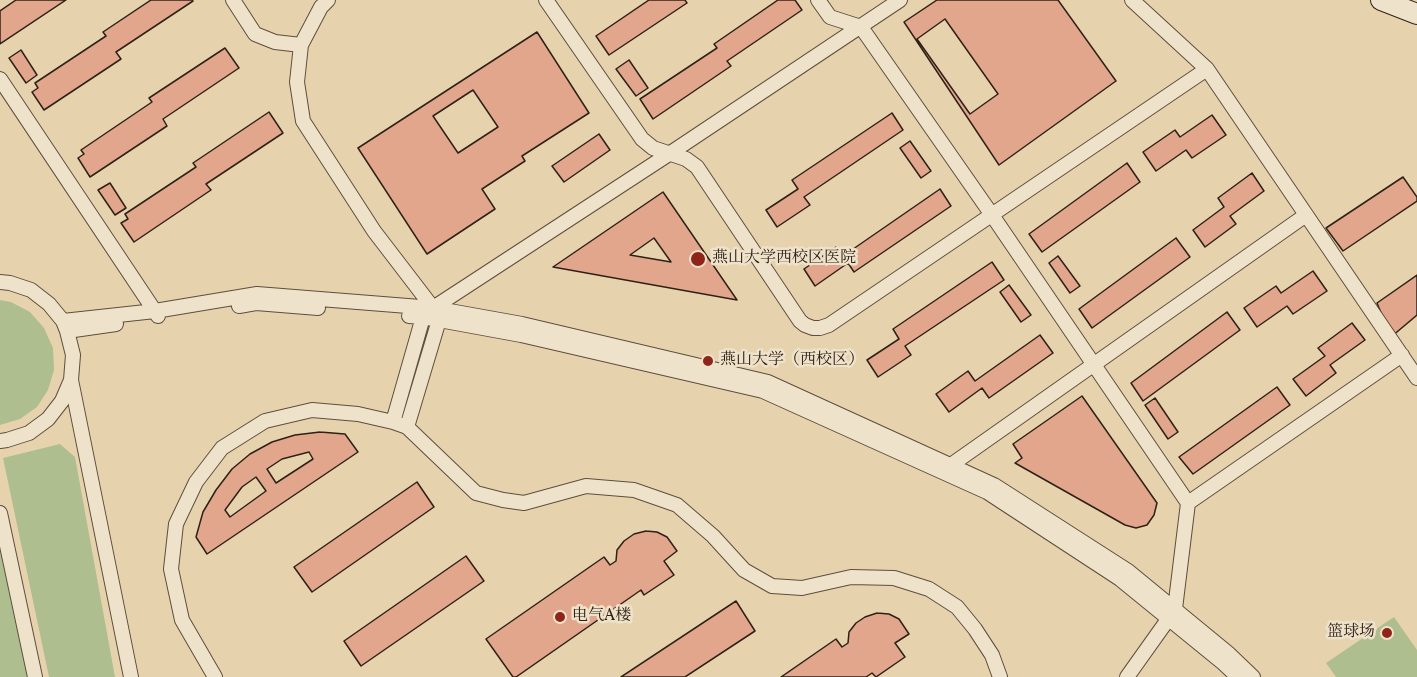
<!DOCTYPE html>
<meta charset="utf-8">
<style>
body{margin:0}
canvas{display:block;background:#e6d3ae}
</style>
<canvas width="1417" height="677"></canvas>
<script>
const ctx = document.querySelector('canvas').getContext('2d');
ctx.lineJoin = 'round';
function paint(path, color) {
  ctx.fillStyle = color;
  ctx.fill(path, 'evenodd');
}
function shape(rows) {
  const path = new Path2D();
  for (const r of rows) {
    path.moveTo(r[0], r[1]);
    for (let i = 2; i < r.length; i += 2) path.lineTo(r[i], r[i + 1]);
  }
  return path;
}
function stroke(path, color, width, dash) {
  ctx.strokeStyle = color;
  ctx.lineWidth = width;
  ctx.lineCap = dash ? 'butt' : 'round';
  ctx.setLineDash(dash || []);
  ctx.stroke(path);
}
function write(font, color, halo, rows, align = 'center') {
  ctx.font = font + ' Vollkorn,"Noto Serif SC",serif';
  ctx.lineWidth = 5;
  ctx.setLineDash([]);
  ctx.textBaseline = 'middle';
  ctx.strokeStyle = halo;
  ctx.fillStyle = color;
  for (const [text, x, y, turn = 0] of rows) {
    ctx.save();
    ctx.translate(x, y);
    ctx.rotate((+turn || 0) * Math.PI / 180);
    ctx.textAlign = isNaN(turn) ? turn : align;
    if (halo) ctx.strokeText(text, 0, 0);
    ctx.fillText(text, 0, 0);
    ctx.restore();
  }
}
const green = shape([
 [0,300,11,302,30,312,44,328,53,348,54,370,48,390,37,407,20,419,0,425],
 [60,444,75,457,115,677,49,677,3,458],
 [0,513,35,677,0,677],
 [1394,617,1417,650,1417,677,1336,677,1326,663]
]);
const building = shape([
 [16,0,66,0,0,44,0,11,16,0],
 [151,0,192,0,193,1,116,52,121,59,44,110,32,92,38,88,35,83,106,36,103,32,151,0],
 [649,0,685,0,687,3,609,55,596,36,649,0],
 [778,0,795,0,802,10,727,61,731,66,653,119,640,99,717,48,714,44,778,0],
 [937,0,1058,0,1116,81,999,165,904,22,937,0],
 [945,19,998,94,970,114,917,39,945,19],
 [537,32,589,113,522,156,525,161,482,189,495,209,427,254,358,148,537,32],
 [473,90,498,127,458,153,433,116,473,90],
 [225,48,239,68,163,119,167,126,90,177,78,158,84,154,81,150,152,102,149,98,225,48],
 [21,50,37,75,26,83,9,58,21,50],
 [629,60,648,88,636,96,616,69,629,60],
 [269,112,283,133,206,184,211,190,134,242,121,223,128,219,125,214,196,167,193,163,269,112],
 [892,113,903,130,804,197,810,205,777,227,766,210,798,189,792,180,892,113],
 [1212,115,1226,135,1192,158,1186,150,1156,171,1143,152,1175,130,1180,137,1212,115],
 [599,134,610,150,564,182,552,166,599,134],
 [910,141,931,171,921,178,900,148,910,141],
 [1127,163,1140,182,1042,252,1029,234,1127,163],
 [1252,173,1264,191,1230,216,1236,224,1205,247,1193,230,1224,207,1218,198,1252,173],
 [1403,177,1417,197,1417,201,1343,251,1326,228,1403,177],
 [110,183,126,208,115,215,98,190,110,183],
 [940,189,951,206,854,272,848,263,815,286,804,269,836,247,843,256,940,189],
 [663,192,737,300,553,267,663,192],
 [654,238,671,262,630,255,654,238],
 [1176,238,1190,257,1092,328,1079,309,1176,238],
 [1058,256,1080,286,1070,293,1049,263,1058,256],
 [992,262,1004,280,905,346,911,355,878,377,867,360,899,339,893,329,992,262],
 [1313,271,1327,291,1293,314,1287,306,1257,327,1244,308,1276,286,1281,293,1313,271],
 [1417,275,1417,315,1391,337,1377,303,1417,275],
 [1009,285,1031,315,1021,322,1000,292,1009,285],
 [1227,312,1240,330,1143,401,1131,383,1227,312],
 [1352,323,1365,340,1330,365,1336,373,1306,396,1293,379,1325,356,1318,348,1352,323],
 [1040,335,1053,353,989,398,982,388,949,412,936,394,968,371,975,381,1040,335],
 [1277,387,1290,405,1193,474,1179,457,1277,387],
 [1082,396,1157,503,1154,515,1147,525,1136,528,1125,525,1015,463,1022,458,1013,444,1082,396],
 [1155,398,1178,432,1168,439,1145,405,1155,398],
 [320,432,345,434,358,452,207,554,196,537,203,512,216,490,232,469,250,454,272,442,295,435,320,432],
 [309,452,313,459,276,483,267,469,282,459,309,452],
 [256,477,266,491,230,517,225,510,242,487,256,477],
 [417,482,434,507,312,592,294,567,417,482],
 [646,531,657,532,667,537,677,551,664,561,674,575,644,595,641,590,516,677,513,677,486,639,604,557,610,565,616,561,617,550,624,541,634,534,646,531],
 [466,556,484,581,361,666,344,641,466,556],
 [736,601,755,631,685,677,621,677,736,601],
 [877,613,889,614,899,619,909,634,895,643,905,657,876,677,872,673,866,677,781,677,836,639,842,647,848,643,849,632,856,623,865,617,877,613]
]);
const street = shape([
 [233,0,255,34,275,42,301,45],
 [328,0,321,7,301,45,297,82,303,121,374,231,433,308,439,320,407,427],
 [546,0,642,139,653,148,686,159,697,167,800,321,805,325,813,328,820,328,829,325,1207,69],
 [818,0,830,17,861,27,992,215,1188,503],
 [1132,0,1207,69,1417,378],
 [0,79,158,316],
 [0,282,10,283,31,290,49,304,63,321,67,331,73,355,71,380,62,401,48,419,29,433,7,440,0,441],
 [239,306,256,303,318,308],
 [409,316,423,317,521,335,763,391,987,492,1120,579,1222,662,1238,677],
 [63,321,155,311,257,294,433,308,522,324,768,382,994,485,1128,571,1229,654,1253,677],
 [67,331,116,324],
 [71,380,131,677],
 [393,422,423,317,433,308,669,154,900,0],
 [948,472,951,465,1306,215],
 [0,513,35,677],
 [1174,617,1188,503,1402,355],
 [215,677,182,620,171,569,176,524,196,482,222,448,265,421,312,410,358,414,393,422,407,427,476,493,503,500,524,503,586,486,634,490,677,505,713,536,744,570,772,586,802,588,851,577,894,578,929,589,957,607,975,629,992,655,1000,677],
 [1127,677,1174,611]
]);
const secondary = shape([
 [1381,0,1417,14]
]);
const markers = [
 [698,259,8,"#8f2418"],
 [708,361,6,"#8f2418"],
 [560,617,6,"#8f2418"],
 [1387,633,6,"#8f2418"]
];
const poiNames = [
 ["燕山大学西校区医院",712,259],
 ["燕山大学（西校区）",720,361],
 ["电气A楼",572,617],
 ["篮球场",1375,633,"right"]
];
paint(green, '#afbe8f');
paint(building, '#e2a68d');
stroke(building, '#302117', 1.5);
stroke(street, '#5e4e3d', 16);
stroke(secondary, '#302117', 22);
stroke(street, '#efe2ca', 14);
stroke(secondary, '#efe2ca', 20);
for (const [x, y, r, color] of markers) {
  const dot = new Path2D();
  dot.arc(x, y, r, 0, 2 * Math.PI);
  ctx.fillStyle = color;
  ctx.fill(dot);
  stroke(dot, '#efe2ca', 2);
}
write('16px', '#302117', '#efe2ca', poiNames, 'left');
</script>
